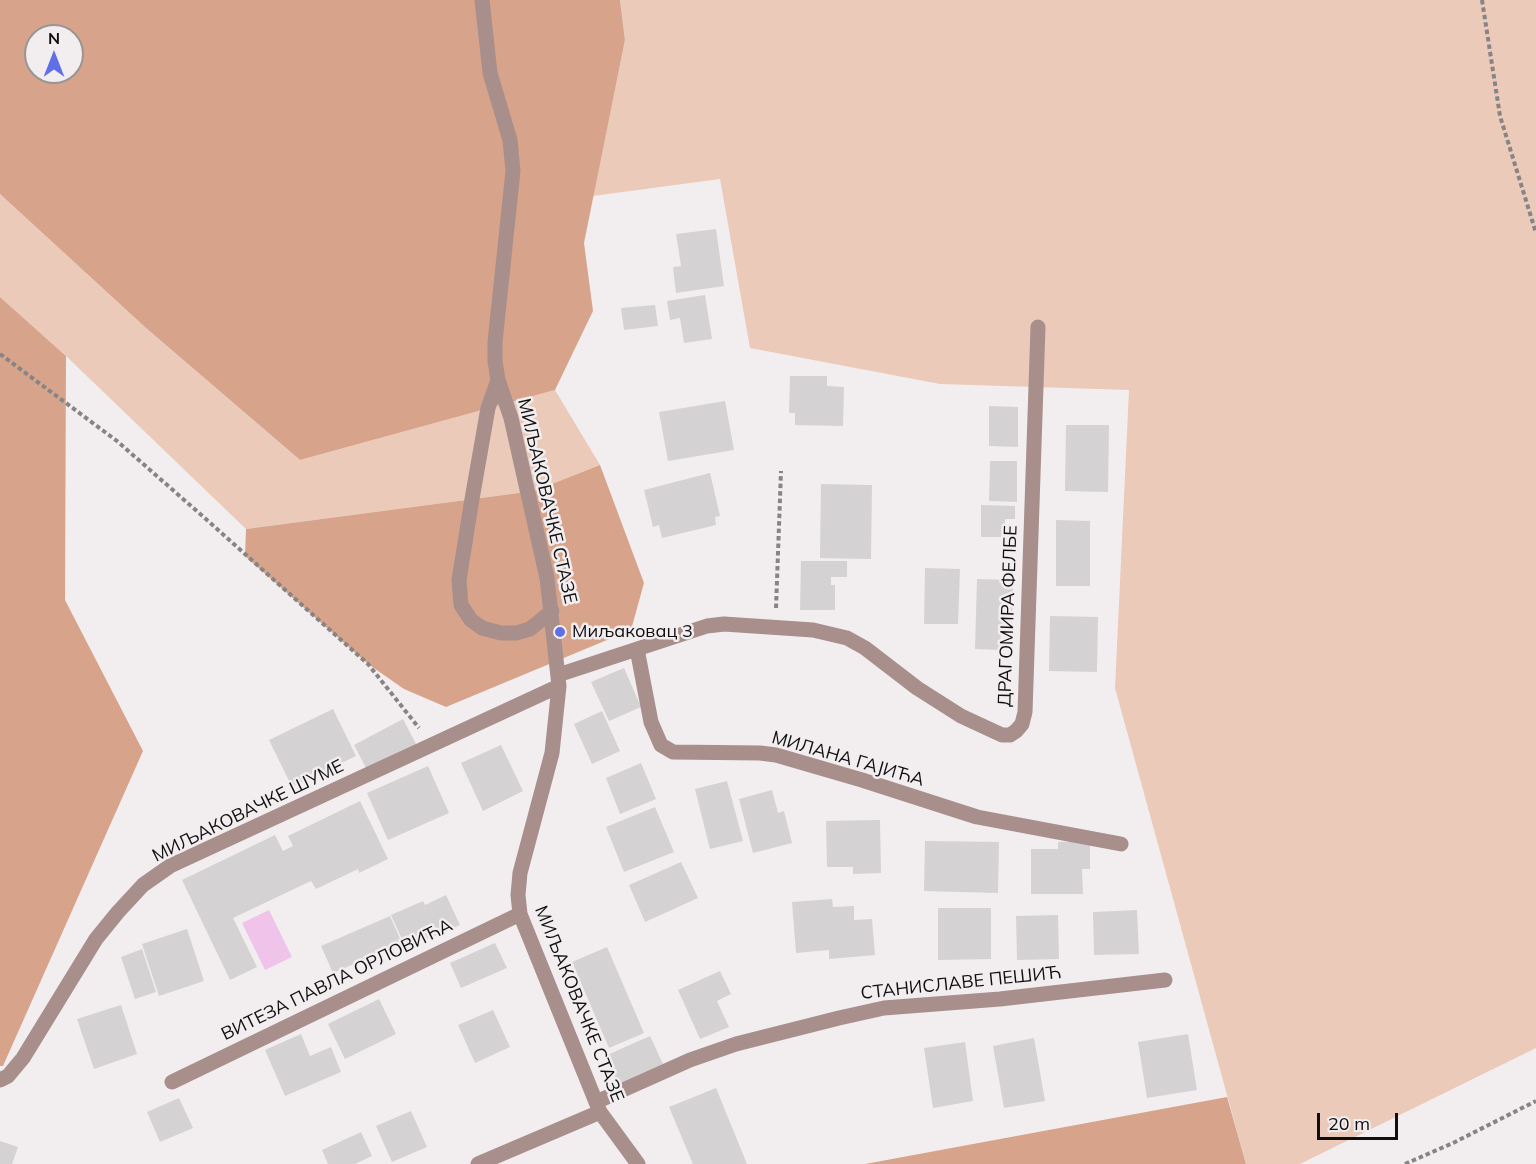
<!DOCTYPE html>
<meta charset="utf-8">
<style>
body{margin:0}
#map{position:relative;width:1536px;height:1164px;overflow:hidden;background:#f2eeef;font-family:Mulish,sans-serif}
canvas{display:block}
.north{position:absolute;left:24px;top:24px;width:60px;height:60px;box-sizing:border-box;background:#f2eeef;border:2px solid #989595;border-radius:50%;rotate:0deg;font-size:16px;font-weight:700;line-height:24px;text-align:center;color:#100f0f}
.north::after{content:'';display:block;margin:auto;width:21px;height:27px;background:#616fe7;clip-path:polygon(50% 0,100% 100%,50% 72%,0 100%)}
.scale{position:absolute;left:1317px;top:1113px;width:81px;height:27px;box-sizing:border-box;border:3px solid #100f0f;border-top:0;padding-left:8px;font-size:18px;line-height:21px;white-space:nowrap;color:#100f0f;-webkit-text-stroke:4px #f2eeef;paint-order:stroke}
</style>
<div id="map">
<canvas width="1536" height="1164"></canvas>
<div class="north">N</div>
<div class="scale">20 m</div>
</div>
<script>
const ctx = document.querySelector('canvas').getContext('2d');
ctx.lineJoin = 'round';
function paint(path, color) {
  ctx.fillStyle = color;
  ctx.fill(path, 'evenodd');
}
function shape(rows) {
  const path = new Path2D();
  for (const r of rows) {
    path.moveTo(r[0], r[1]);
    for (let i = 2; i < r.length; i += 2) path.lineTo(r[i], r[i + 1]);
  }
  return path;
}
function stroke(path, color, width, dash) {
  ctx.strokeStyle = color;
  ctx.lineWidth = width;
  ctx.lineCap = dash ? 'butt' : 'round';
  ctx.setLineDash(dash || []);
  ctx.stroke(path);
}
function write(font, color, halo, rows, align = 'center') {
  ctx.font = font + ' Mulish,sans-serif';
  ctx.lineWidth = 5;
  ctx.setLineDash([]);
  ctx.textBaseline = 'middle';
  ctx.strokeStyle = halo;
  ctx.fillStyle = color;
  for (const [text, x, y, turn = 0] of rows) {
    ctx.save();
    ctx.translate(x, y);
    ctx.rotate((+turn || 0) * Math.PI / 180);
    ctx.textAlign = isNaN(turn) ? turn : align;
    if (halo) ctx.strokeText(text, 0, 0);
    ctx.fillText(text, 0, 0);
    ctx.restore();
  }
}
const green = shape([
 [620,0,1536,0,1536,1048,1300,1164,1246,1164,1115,688,1129,390,940,384,750,348,720,179,593,196,625,40],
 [0,194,146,328,300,460,555,390,600,465,534,491,246,529,66,356,0,297]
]);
const forest = shape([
 [0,0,620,0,625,40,584,243,593,311,555,390,300,460,146,328,0,194],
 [36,36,72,36,72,72,36,72],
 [0,297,66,356,65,600,143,751,3,1066,0,1066],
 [600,465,644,583,631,630,446,707,404,689,368,664,245,556,246,529,534,491],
 [1227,1097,1246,1164,865,1164]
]);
const water = shape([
 [269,910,292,957,265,970,242,923]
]);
const building = shape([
 [716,229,724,286,676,293,673,267,681,266,676,234],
 [705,295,712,339,684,343,680,318,670,320,667,301],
 [655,305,658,326,624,330,621,308],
 [790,376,827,376,827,386,844,387,843,426,795,425,795,413,789,413],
 [725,401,734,450,668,461,659,412],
 [989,406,1018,407,1018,447,989,446],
 [1066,425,1109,425,1108,492,1065,491],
 [990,461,1017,461,1017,502,989,501],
 [710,473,720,516,715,517,716,525,662,538,659,525,653,527,644,490],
 [821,484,872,485,871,559,820,558],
 [981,505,1015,506,1015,519,1005,519,1005,537,981,537],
 [1056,520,1090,521,1090,586,1056,586],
 [801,561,847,561,847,577,831,577,831,585,835,585,835,610,800,610],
 [925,568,960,569,958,624,924,624],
 [977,579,1013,580,1012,632,1001,632,1000,650,975,649],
 [1050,616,1098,617,1097,672,1049,671],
 [624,668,641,707,609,721,591,682],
 [333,709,356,756,292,787,269,740],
 [602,711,620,751,592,764,574,724],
 [403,719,416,744,367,770,354,745],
 [501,745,523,791,483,811,461,763],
 [641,763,656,799,620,814,606,778],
 [428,766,449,813,388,840,367,793],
 [727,781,743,841,710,849,695,789],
 [772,790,778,813,784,811,792,843,753,853,739,799],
 [360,801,388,859,359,873,358,869,316,889,311,881,233,918,257,967,230,980,182,880,275,835,283,851,293,846,288,836],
 [655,807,674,852,624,872,606,827],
 [880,820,881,873,853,874,853,867,827,867,826,821],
 [925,841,999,842,998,893,924,891],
 [1090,841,1090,869,1082,869,1083,894,1031,894,1031,849,1058,849,1058,842],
 [681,862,698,898,645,922,629,885],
 [446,895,460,925,406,948,391,915,423,901,425,905],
 [832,899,833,907,854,906,854,920,872,919,875,955,829,959,829,950,796,953,792,902],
 [938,908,991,908,991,959,938,960],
 [1137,910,1139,954,1094,955,1093,912],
 [1058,915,1059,959,1017,960,1016,916],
 [390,916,402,943,333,973,321,946],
 [187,929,204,981,159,996,142,944],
 [495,943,507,968,461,988,450,963],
 [607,947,644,1033,609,1048,572,962],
 [142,949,156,992,135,999,121,957],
 [720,971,731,994,717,1001,729,1027,700,1039,678,990],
 [379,999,396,1034,345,1059,328,1024],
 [121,1005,137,1054,94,1069,77,1019],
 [493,1010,510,1047,475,1063,458,1025],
 [301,1034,310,1056,331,1047,341,1072,285,1096,265,1050],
 [1188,1034,1197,1090,1147,1098,1138,1042],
 [650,1036,663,1064,618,1084,605,1056],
 [1034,1038,1045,1101,1004,1108,993,1046],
 [965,1042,973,1101,933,1108,924,1048],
 [716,1088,747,1164,693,1164,669,1107],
 [179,1098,193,1128,160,1142,147,1112],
 [411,1111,427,1147,392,1162,376,1126],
 [361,1132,372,1156,355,1164,328,1164,322,1150],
 [0,1141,18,1147,12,1164,0,1164]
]);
const path = shape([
 [1482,0,1500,116,1536,233],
 [0,354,117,441,207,520,368,664,419,728],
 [776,608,781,471],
 [1405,1164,1453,1143,1536,1101]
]);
const minor = shape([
 [482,0,490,73,510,140,513,171,495,342,495,361,498,380,511,418,547,578,559,686,552,753,520,873,518,895,520,914,600,1112,638,1164],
 [498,380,488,408,472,499,459,580,461,605,471,620,482,628,501,633,516,633,530,629,552,611],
 [637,649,651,722,661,745,673,752,760,753,776,755,862,780,977,817,1121,844],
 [558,675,707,626,724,624,813,630,847,638,865,648,917,688,961,716,1002,735,1010,735,1016,731,1022,724,1025,712,1038,327],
 [0,1080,8,1076,23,1058,96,939,118,912,143,885,170,866,559,686],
 [172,1082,520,914],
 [596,1102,690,1060,736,1044,839,1018,884,1008,1000,999,1165,980],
 [478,1164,600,1112]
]);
const markers = [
 [560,632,6,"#616fe7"]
];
const streetNames = [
 ["МИЉАКОВАЧКЕ СТАЗЕ",547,501,77],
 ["ДРАГОМИРА ФЕЛБЕ",1008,616,-88],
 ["МИЛАНА ГАЈИЋА",848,759,16],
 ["МИЉАКОВАЧКЕ ШУМЕ",248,811,-26],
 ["ВИТЕЗА ПАВЛА ОРЛОВИЋА",337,980,-26],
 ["СТАНИСЛАВЕ ПЕШИЋ",961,983,-6],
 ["МИЉАКОВАЧКЕ СТАЗЕ",579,1004,68]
];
const poiNames = [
 ["Миљаковац 3",572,632]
];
paint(green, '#ebcaba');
paint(forest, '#d7a48b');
paint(water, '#f0c4ea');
paint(building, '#d5d2d3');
stroke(path, '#878485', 4, [4.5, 3]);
stroke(minor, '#a88f8b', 15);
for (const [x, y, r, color] of markers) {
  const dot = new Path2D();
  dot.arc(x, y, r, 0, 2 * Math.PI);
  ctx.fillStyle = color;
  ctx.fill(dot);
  stroke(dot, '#f2eeef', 2);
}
write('18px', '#100f0f', '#f2eeef', streetNames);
write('18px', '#100f0f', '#f2eeef', poiNames, 'left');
</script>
